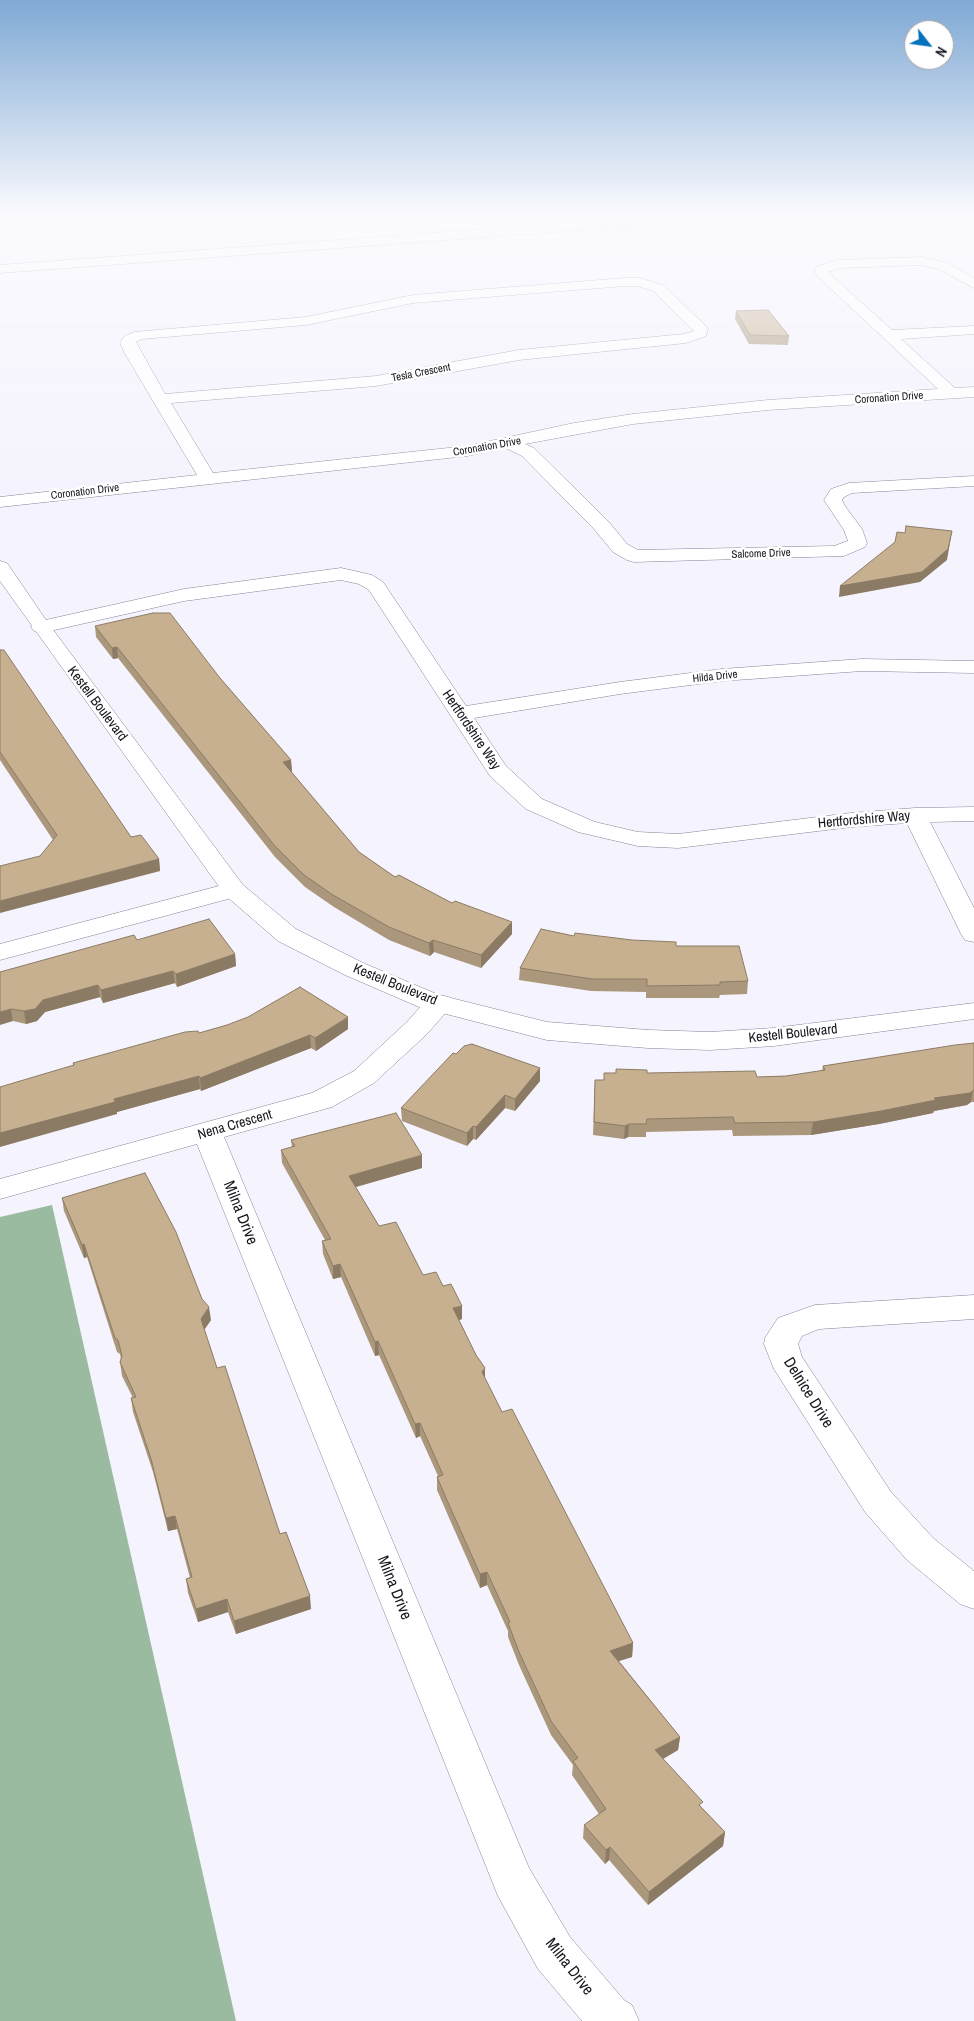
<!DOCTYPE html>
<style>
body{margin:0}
#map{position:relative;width:974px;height:2021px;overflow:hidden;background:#f5f3fd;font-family:"Archivo Narrow",sans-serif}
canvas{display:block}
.north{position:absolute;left:904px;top:20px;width:50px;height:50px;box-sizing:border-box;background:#fff;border:1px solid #a2a1a5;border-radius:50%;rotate:120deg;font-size:14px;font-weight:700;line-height:20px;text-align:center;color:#17151d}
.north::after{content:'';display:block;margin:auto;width:18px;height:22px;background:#0372bd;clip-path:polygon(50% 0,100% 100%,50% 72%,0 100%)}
</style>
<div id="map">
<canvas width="974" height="2021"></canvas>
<div class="north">N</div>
</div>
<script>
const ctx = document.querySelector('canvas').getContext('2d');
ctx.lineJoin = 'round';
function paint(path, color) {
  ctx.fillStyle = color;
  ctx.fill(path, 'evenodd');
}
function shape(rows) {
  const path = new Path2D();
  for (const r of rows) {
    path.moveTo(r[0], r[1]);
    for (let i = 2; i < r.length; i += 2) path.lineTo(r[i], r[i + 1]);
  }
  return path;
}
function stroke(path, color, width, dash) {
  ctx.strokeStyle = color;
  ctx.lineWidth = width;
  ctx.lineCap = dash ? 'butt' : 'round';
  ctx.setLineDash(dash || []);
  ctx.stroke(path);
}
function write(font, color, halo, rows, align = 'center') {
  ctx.font = font + ' "Archivo Narrow",sans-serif';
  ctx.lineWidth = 5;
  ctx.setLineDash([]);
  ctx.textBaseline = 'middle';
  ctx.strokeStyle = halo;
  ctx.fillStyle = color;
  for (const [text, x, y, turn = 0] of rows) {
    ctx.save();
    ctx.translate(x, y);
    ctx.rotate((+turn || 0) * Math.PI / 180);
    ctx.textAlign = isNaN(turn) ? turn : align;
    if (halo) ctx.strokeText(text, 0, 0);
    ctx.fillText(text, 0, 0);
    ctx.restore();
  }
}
const forest = shape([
 [52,1205,236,2021,0,2021,0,1217]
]);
const minor = shape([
 [0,216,33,216,27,220,0,224,0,216],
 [386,216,399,216,417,239,415,242,405,242,386,216],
 [921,257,948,263,974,278,974,288,938,269,921,265,840,268,828,272,892,330,974,326,974,334,901,339,955,388,974,387,974,397,768,410,633,424,525,444,534,448,608,521,627,544,638,550,834,546,848,541,844,530,824,500,831,489,849,483,974,476,974,486,852,493,844,497,842,500,845,506,862,529,867,543,865,547,844,556,634,562,627,560,613,552,594,529,522,456,506,448,467,456,0,507,0,497,197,475,124,352,120,342,125,336,134,332,306,317,413,295,625,278,639,278,663,285,708,328,706,336,686,343,519,360,376,386,171,403,213,473,467,446,574,423,633,414,768,400,938,389,814,273,816,267,838,260,921,257],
 [625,286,638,286,653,291,694,331,684,334,519,350,376,376,165,394,136,342,142,339,306,325,413,303,625,286],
 [341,568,372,575,383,582,466,706,620,682,722,669,862,659,974,661,974,673,862,671,722,681,620,694,474,718,506,766,542,799,595,822,638,832,678,834,851,813,915,808,974,807,974,821,930,822,974,908,974,942,965,940,961,934,907,823,851,827,678,848,638,846,578,832,526,809,490,776,369,590,359,584,341,580,184,601,41,633,34,631,31,627,34,623,41,621,184,589,341,568],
 [234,882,243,885,247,890,243,895,0,960,0,944,234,882],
 [439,995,449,997,453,1003,449,1009,427,1034,374,1083,332,1107,224,1137,529,1868,570,1937,624,2000,632,2005,639,2021,582,2021,538,1969,498,1896,197,1144,0,1199,0,1179,312,1093,354,1071,407,1022,429,997,439,995],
 [974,1295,974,1319,819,1329,802,1336,798,1344,802,1357,891,1492,933,1538,974,1571,974,1609,960,1604,907,1560,865,1512,774,1369,764,1344,765,1338,778,1318,815,1305,974,1295]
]);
const tertiary = shape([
 [662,216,724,216,718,220,0,273,0,265,662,216],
 [0,561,7,563,48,623,243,885,296,929,363,963,439,995,547,1022,648,1030,710,1032,774,1028,974,1003,974,1019,774,1046,710,1050,648,1048,547,1040,419,1007,345,975,278,941,225,895,0,581,0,561]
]);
const wall = shape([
 [736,311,789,336,788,345,749,344,735,319],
 [95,626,220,678,291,760,292,772,291,772,359,852,395,877,452,903,512,922,512,934,481,968,434,952,430,956,389,940,334,907,305,887,275,857,118,658,113,659,96,637],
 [0,650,131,837,159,859,160,871,53,840,0,760],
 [574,936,676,946,748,981,747,994,720,995,719,998,646,998,646,992,591,991,519,980,520,968],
 [137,940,235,954,236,966,177,987,175,983,103,1003,100,997,45,1012,37,1021,26,1024,13,1021,0,972],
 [348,1029,316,1051,311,1048,201,1091,200,1089,117,1112,117,1114,73,1065,73,1063,199,1033],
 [974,1043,974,1102,971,1102,967,1105,934,1111,933,1113,879,1124,811,1135,733,1136,732,1130,646,1132,646,1137,628,1137,624,1139,593,1135,595,1080,604,1080,647,1073,757,1077,786,1076,822,1071,823,1066],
 [540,1068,540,1081,515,1111,505,1108,476,1140,473,1139,467,1146,402,1121,401,1108],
 [291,1140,422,1168,355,1187,379,1226,423,1275,443,1286,462,1306,462,1319,459,1320,476,1355,485,1368,485,1379,502,1412,633,1643,632,1657,619,1661,680,1737,678,1750,663,1759,702,1808,725,1832,723,1846,648,1905,609,1860,605,1864,583,1838,584,1825,599,1814,572,1775,573,1765,551,1735,519,1665,508,1637,508,1631,487,1585,480,1588,450,1520,437,1490,437,1477,438,1476,420,1436,416,1438,379,1355,375,1356,341,1277,333,1279,323,1254,322,1241,325,1240,282,1163,281,1150,292,1147],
 [62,1198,211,1320,204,1330,217,1368,280,1534,311,1609,236,1634,228,1612,198,1622,188,1593,186,1579,190,1578,177,1529,168,1531,153,1472,133,1412,131,1398,133,1398,122,1376,120,1362,121,1359,120,1354,117,1352,87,1257,84,1258,64,1211]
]);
const shadedWall = shape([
 [952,531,947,560,920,582,839,597,840,586],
 [117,647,118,658,113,659,112,648],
 [291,760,292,772,284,774,283,762],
 [159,859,160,871,0,913,0,901],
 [512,922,512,934,481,968,481,955],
 [433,940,434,952,430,956,429,943],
 [235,954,236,966,177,987,176,974],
 [173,971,175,983,103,1003,101,990],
 [98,985,100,997,45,1012,37,1021,26,1024,24,1011,43,1000],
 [11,1009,13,1021,0,1025,0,1012],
 [348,1017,348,1029,316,1051,315,1038],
 [310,1035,311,1048,201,1091,200,1078],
 [540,1068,540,1081,515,1111,515,1099],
 [199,1076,200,1089,117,1112,117,1114,0,1147,0,1133,114,1099],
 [973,1090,971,1102,967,1105,934,1111,933,1113,879,1124,811,1135,813,1122],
 [505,1095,505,1108,476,1140,476,1127],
 [629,1124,628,1137,624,1139,625,1126],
 [473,1126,473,1139,467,1146,467,1133],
 [422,1155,422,1168,349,1189,349,1176],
 [84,1244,87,1257,84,1258,82,1245],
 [340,1264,341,1277,333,1279,333,1266],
 [462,1306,462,1319,454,1322,453,1308],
 [209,1307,211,1320,202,1333,201,1319],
 [378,1341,379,1355,375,1356,375,1342],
 [485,1368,485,1381,482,1372],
 [420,1423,420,1436,416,1438,415,1424],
 [175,1516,177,1529,168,1531,166,1518],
 [487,1572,487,1585,480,1588,480,1574],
 [310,1596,311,1609,236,1634,234,1621],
 [227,1599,228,1612,198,1622,196,1609],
 [633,1643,632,1657,609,1664,610,1651],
 [680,1737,678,1750,654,1764,655,1750],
 [725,1832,723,1846,648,1905,649,1892],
 [610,1847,609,1860,605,1864,606,1850]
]);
const building = shape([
 [768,310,789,336,750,335,736,311,768,310],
 [906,526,952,531,948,549,922,572,840,586,895,542,897,532,905,533,906,526],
 [153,613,170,613,220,678,291,760,283,762,359,852,395,877,399,875,452,903,455,901,512,922,481,955,433,940,429,943,389,927,333,895,304,875,274,845,117,647,112,648,95,626,153,613],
 [0,650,4,650,131,837,141,835,159,859,0,901,0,866,40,856,57,835,0,752,0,650],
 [209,919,235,954,176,974,173,971,101,990,98,985,43,1000,35,1009,24,1011,11,1009,0,1012,0,972,134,935,137,940,209,919],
 [541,929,574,936,575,933,632,940,676,942,676,946,739,946,748,981,720,982,720,985,647,986,647,979,592,979,520,968,541,929],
 [300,987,348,1017,315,1038,310,1035,200,1078,199,1076,114,1099,115,1102,0,1133,0,1087,74,1065,73,1063,185,1032,198,1031,199,1033,227,1025,248,1017,300,987],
 [974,1043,974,1090,970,1093,934,1098,936,1100,881,1111,813,1122,735,1123,733,1117,647,1119,646,1124,629,1124,625,1126,594,1122,595,1080,604,1080,604,1073,616,1073,616,1069,647,1070,647,1073,755,1071,757,1077,786,1076,825,1070,823,1066,955,1045,974,1043],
 [472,1044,540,1068,515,1099,505,1095,476,1127,473,1126,467,1133,401,1108,453,1053,456,1054,464,1046,472,1044],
 [396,1113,422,1155,349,1176,379,1226,396,1222,423,1275,436,1272,443,1286,451,1284,462,1306,453,1308,476,1355,485,1368,482,1372,502,1412,512,1409,633,1643,610,1651,680,1737,655,1750,703,1802,699,1805,725,1832,649,1892,610,1847,606,1850,584,1825,606,1809,573,1761,578,1758,551,1721,519,1652,508,1623,510,1622,487,1572,480,1574,450,1507,437,1477,443,1475,420,1423,415,1424,378,1341,375,1342,340,1264,333,1266,322,1241,331,1239,281,1150,295,1146,291,1140,396,1113],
 [145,1173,176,1232,202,1299,209,1307,201,1319,217,1368,225,1366,280,1534,286,1532,310,1596,234,1621,227,1599,196,1609,186,1579,192,1577,175,1516,166,1518,151,1459,131,1398,136,1397,120,1362,122,1356,118,1340,115,1338,84,1244,82,1245,62,1198,145,1173]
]);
const farStreetnames = [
 ["Tesla Crescent",421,373,-11],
 ["Coronation Drive",889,398,-4],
 ["Coronation Drive",487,447,-10],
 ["Coronation Drive",85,492,-7],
 ["Salcome Drive",761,554,-2],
 ["Hilda Drive",715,677,-6]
];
const streetNames = [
 ["Kestell Boulevard",97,704,53],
 ["Hertfordshire Way",471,730,56],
 ["Hertfordshire Way",864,820,-5],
 ["Kestell Boulevard",395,985,22],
 ["Kestell Boulevard",793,1034,-6],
 ["Nena Crescent",235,1125,-16]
];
const nearStreetnames = [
 ["Milna Drive",240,1213,68],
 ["Delnice Drive",808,1393,58],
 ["Milna Drive",394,1588,68],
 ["Milna Drive",569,1967,52]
];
paint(forest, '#9abba0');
stroke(minor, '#878197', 1);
stroke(tertiary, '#878197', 1);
paint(minor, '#fff');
paint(tertiary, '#fff');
paint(wall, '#ab977c');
paint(shadedWall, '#8b7b65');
paint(building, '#c7b090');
stroke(building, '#8b7b65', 1);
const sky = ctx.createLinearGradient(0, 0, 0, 499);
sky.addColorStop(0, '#7fa9d4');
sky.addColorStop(0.43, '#fafafe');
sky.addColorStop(1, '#fafafe00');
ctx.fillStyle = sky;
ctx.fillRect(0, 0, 974, 499);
write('11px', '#17151d', '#fff', farStreetnames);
write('14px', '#17151d', '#fff', streetNames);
write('16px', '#17151d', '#fff', nearStreetnames);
</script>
